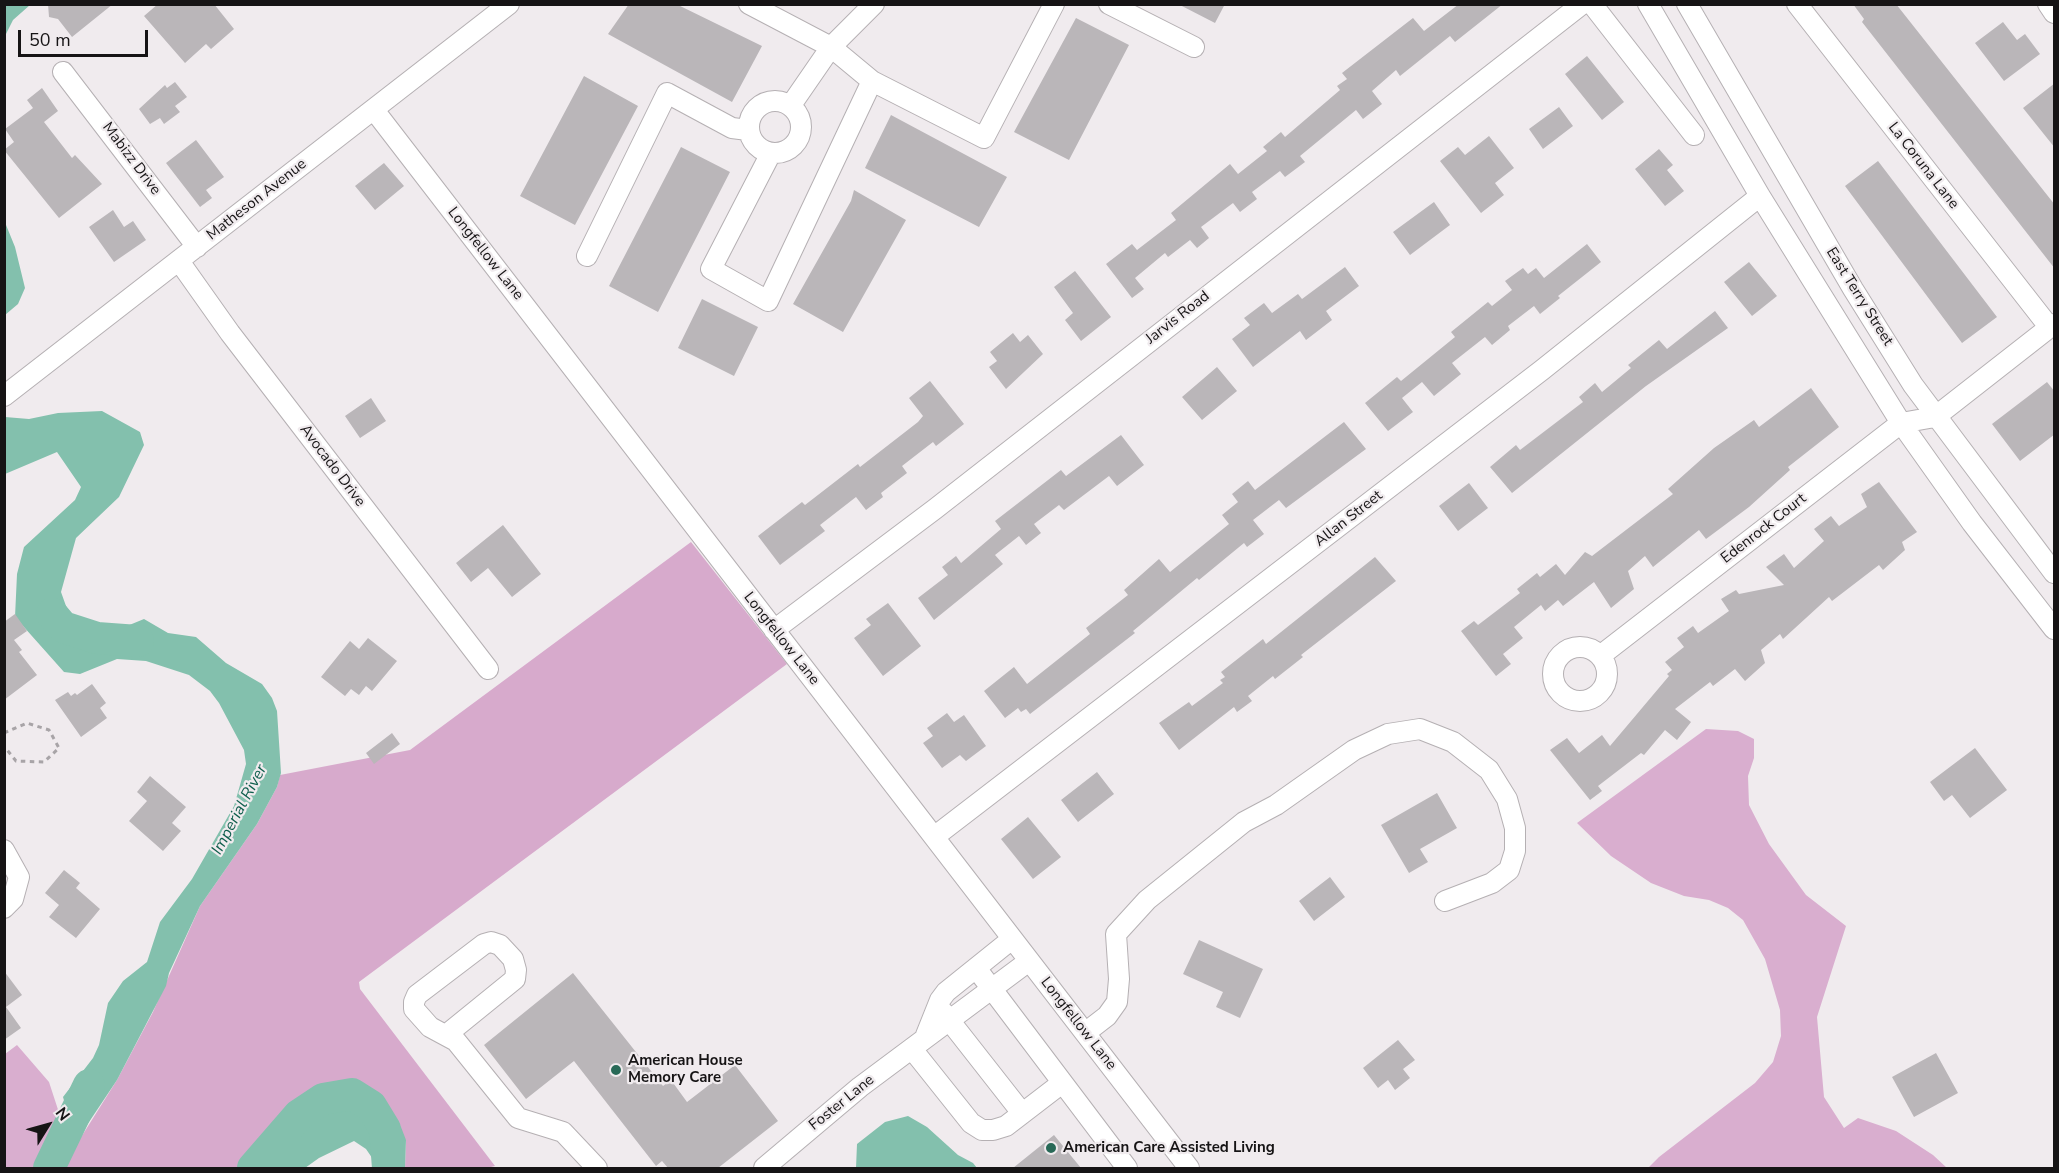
<!DOCTYPE html>
<style>
body{margin:0}
#map{position:relative;width:2059px;height:1173px;overflow:hidden;background:#f0ebee;font-family:"Nunito Sans",sans-serif}
canvas{display:block}
.frame{position:absolute;inset:0;border:6px solid #161415;pointer-events:none}
.north{position:absolute;left:18px;top:1095px;width:60px;height:60px;-webkit-text-stroke:4px #f0ebee;paint-order:stroke;rotate:53deg;font-size:16px;font-weight:700;line-height:24px;text-align:center;color:#161415}
.north::after{content:'';display:block;margin:auto;width:21px;height:27px;background:#161415;clip-path:polygon(50% 0,100% 100%,50% 72%,0 100%)}
.scale{position:absolute;left:18px;top:30px;width:130px;height:27px;box-sizing:border-box;border:3px solid #161415;border-top:0;padding-left:8px;font-size:18px;line-height:21px;white-space:nowrap;color:#161415;-webkit-text-stroke:4px #f0ebee;paint-order:stroke}
</style>
<div id="map">
<canvas width="2059" height="1173"></canvas>
<div class="frame"></div>
<div class="north">N</div>
<div class="scale">50 m</div>
</div>
<script>
const ctx = document.querySelector('canvas').getContext('2d');
ctx.lineJoin = 'round';
function paint(path, color) {
  ctx.fillStyle = color;
  ctx.fill(path, 'evenodd');
}
function shape(rows) {
  const path = new Path2D();
  for (const r of rows) {
    if (r.length === 3) {
      path.moveTo(r[0] + r[2], r[1]);
      path.arc(r[0], r[1], r[2], 0, 2 * Math.PI);
      continue;
    }
    path.moveTo(r[0], r[1]);
    for (let i = 2; i < r.length; i += 2) path.lineTo(r[i], r[i + 1]);
  }
  return path;
}
function stroke(path, color, width, dash) {
  ctx.strokeStyle = color;
  ctx.lineWidth = width;
  ctx.lineCap = dash ? 'butt' : 'round';
  ctx.setLineDash(dash || []);
  ctx.stroke(path);
}
function write(font, color, halo, rows, align = 'center') {
  ctx.font = font + ' "Nunito Sans",sans-serif';
  ctx.lineWidth = 4.5;
  ctx.setLineDash([]);
  ctx.textBaseline = 'middle';
  ctx.strokeStyle = halo;
  ctx.fillStyle = color;
  for (const [text, x, y, turn = 0] of rows) {
    ctx.save();
    ctx.translate(x, y);
    ctx.rotate((+turn || 0) * Math.PI / 180);
    ctx.textAlign = isNaN(turn) ? turn : align;
    if (halo) ctx.strokeText(text, 0, 0);
    ctx.fillText(text, 0, 0);
    ctx.restore();
  }
}
const green = shape([
 [1706,729,1738,731,1754,739,1754,758,1748,776,1749,805,1769,844,1806,895,1846,926,1817,1017,1824,1097,1844,1128,1858,1118,1896,1131,1933,1155,1947,1168,1648,1168,1659,1157,1755,1083,1773,1062,1781,1036,1780,1010,1765,959,1743,920,1728,908,1709,900,1684,896,1651,883,1611,856,1577,823],
 [17,1045,49,1082,64,1128,44,1168,5,1168,5,1054]
]);
const forest = shape([
 [691,542,787,664,359,982,360,989,495,1166,487,1168,405,1168,406,1140,316,1105,300,1126,276,1145,256,1168,65,1168,73,1150,117,1080,153,1012,200,906,257,824,277,787,280,775,410,750]
]);
const water = shape([
 [5,4,30,5,13,20,5,36],
 [4,220,15,247,25,288,18,304,5,315],
 [102,411,140,432,144,445,119,497,76,538,61,592,66,606,81,629,91,638,105,635,144,619,168,633,196,637,226,663,262,684,272,698,277,711,281,773,277,787,257,824,200,906,169,973,166,986,117,1080,87,1125,65,1168,52,1168,72,1128,63,1097,93,1058,99,1045,108,1003,123,981,147,962,160,922,192,879,234,806,246,764,244,750,219,703,210,691,189,675,146,661,117,659,80,674,64,672,15,617,17,574,24,547,75,500,81,487,57,452,5,474,5,417,29,419,58,413],
 [343,1093,371,1096,391,1114,401,1127,406,1140,405,1168,379,1168,366,1149,354,1141,319,1158,305,1168,256,1168,266,1154,300,1126,316,1105,328,1096],
 [908,1116,927,1127,958,1155,973,1163,977,1168,856,1168,857,1144,885,1122]
]);
const river = shape([
 [52,614,63,627,97,638,138,641],
 [49,1168,89,1085],
 [253,1168,299,1115,323,1099,352,1094,371,1106,385,1129,388,1168]
]);
const building = shape([
 [48,4,113,4,72,37,58,19,49,17],
 [158,4,214,4,234,29,211,49,206,44,185,63,144,16],
 [629,4,676,4,762,46,732,102,608,34],
 [1178,4,1225,4,1215,23],
 [1459,4,1503,4,1455,42,1450,36,1400,76,1396,70,1372,91,1382,104,1363,119,1356,110,1300,156,1305,162,1285,177,1280,171,1252,192,1257,199,1240,212,1233,203,1201,227,1209,238,1197,248,1190,240,1168,257,1165,253,1135,278,1144,289,1132,298,1106,264,1132,244,1137,250,1176,220,1171,213,1230,164,1238,174,1267,151,1263,147,1281,132,1285,137,1340,90,1337,86,1347,79,1342,73,1413,18,1424,31],
 [1853,4,1896,4,2055,205,2055,269,1862,22,1864,19],
 [1076,18,1129,45,1069,160,1014,132],
 [2003,22,2017,40,2025,34,2040,54,2004,81,1975,43],
 [1587,56,1624,102,1602,120,1565,74],
 [584,76,638,106,575,225,520,196],
 [175,82,187,97,175,106,180,112,164,124,160,118,150,124,139,109,165,85,167,88],
 [2055,83,2055,148,2023,108],
 [42,88,58,111,44,122,72,158,75,155,102,184,59,218,4,150,14,142,5,129,33,108,27,100],
 [1559,107,1573,126,1543,149,1529,129],
 [891,115,1007,177,979,227,865,168],
 [1489,136,1514,168,1495,183,1504,195,1481,213,1440,161,1458,147,1465,155],
 [196,140,224,177,206,190,212,198,200,207,166,163],
 [681,147,730,172,658,312,609,286],
 [1659,149,1673,165,1667,170,1684,191,1665,206,1635,169],
 [1878,161,1997,317,1962,343,1845,186],
 [384,163,404,186,375,210,355,186],
 [854,190,906,220,843,332,793,304,851,201],
 [1434,202,1450,225,1410,255,1393,232],
 [113,210,124,227,133,221,146,240,114,262,89,227],
 [1587,244,1601,262,1558,296,1560,298,1540,314,1534,306,1508,326,1510,330,1492,345,1485,337,1452,363,1461,374,1434,396,1422,382,1402,398,1413,412,1388,431,1365,403,1397,377,1401,381,1455,337,1451,332,1488,302,1492,306,1512,290,1505,281,1523,268,1528,274,1536,268,1544,278],
 [1749,262,1777,296,1752,316,1724,282],
 [1345,267,1359,286,1326,311,1332,320,1306,340,1300,331,1253,367,1232,339,1250,325,1244,318,1264,303,1272,313,1298,294,1302,299],
 [1075,271,1111,317,1081,341,1065,320,1073,313,1054,287],
 [702,299,758,327,734,376,678,348],
 [1715,311,1728,328,1646,386,1512,493,1490,467,1516,445,1520,450,1583,402,1579,397,1595,383,1602,392,1631,368,1628,365,1659,340,1667,349],
 [1013,333,1020,342,1028,335,1043,354,1006,389,989,367,997,361,990,352],
 [1217,367,1237,391,1202,420,1182,397],
 [930,381,964,424,936,446,933,442,902,466,907,473,881,493,883,497,866,510,856,497,820,525,825,531,780,565,758,536,802,502,805,505,858,464,860,467,918,422,923,416,909,398],
 [2047,382,2055,392,2055,434,2020,461,1992,424],
 [1811,388,1839,427,1788,467,1790,470,1749,507,1706,539,1699,530,1653,567,1645,556,1628,571,1634,589,1611,608,1594,582,1563,606,1558,600,1545,611,1541,605,1514,627,1523,638,1503,654,1511,664,1496,676,1461,631,1474,621,1478,625,1520,593,1517,589,1537,573,1540,577,1556,564,1565,575,1585,552,1592,556,1673,494,1668,489,1714,448,1754,420,1759,427],
 [371,398,386,421,360,438,345,416],
 [1344,422,1366,449,1286,508,1279,500,1253,520,1264,534,1247,547,1244,543,1199,580,1197,578,1133,631,1135,633,1030,714,1026,709,1021,712,1018,708,1005,718,984,691,1014,667,1027,684,1090,634,1086,628,1128,595,1124,590,1159,559,1170,572,1229,524,1222,515,1238,502,1232,494,1248,481,1255,490],
 [1121,435,1144,465,1117,486,1109,476,1064,510,1059,505,1034,524,1041,533,1026,545,1019,536,995,555,1003,564,934,620,918,598,948,575,942,567,956,556,961,563,1001,529,995,521,1061,470,1066,476],
 [1879,482,1917,532,1902,542,1905,550,1883,570,1879,565,1832,601,1829,597,1783,639,1780,634,1761,650,1765,663,1745,681,1735,669,1713,686,1710,682,1675,709,1691,722,1677,740,1665,730,1644,755,1641,753,1598,786,1602,791,1590,800,1550,750,1567,738,1579,753,1602,735,1610,746,1669,676,1667,674,1672,670,1665,662,1684,647,1677,638,1693,626,1698,633,1729,611,1721,599,1736,590,1739,594,1784,585,1766,567,1784,554,1794,568,1824,541,1814,529,1831,516,1839,526,1867,507,1861,494],
 [1469,483,1488,508,1458,531,1439,506],
 [503,525,541,574,512,597,488,568,471,582,456,563],
 [1375,557,1396,581,1301,655,1303,657,1275,679,1273,676,1248,696,1252,701,1237,712,1234,707,1179,750,1159,723,1189,702,1192,706,1223,683,1220,680,1225,677,1221,672,1263,639,1266,644],
 [888,603,921,646,883,676,854,638,871,625,866,619],
 [15,614,27,631,14,640,22,650,19,652,37,675,4,700,4,622],
 [368,638,397,661,372,691,366,686,359,695,351,689,345,696,321,677,350,641,359,649],
 [92,684,106,703,100,708,107,718,81,737,55,700,68,692,71,696,75,693,77,695],
 [947,713,954,722,964,715,986,746,966,761,960,755,942,768,923,743,933,736,927,728],
 [392,733,400,744,374,764,366,753],
 [1975,748,2007,790,1970,818,1952,795,1944,801,1930,782],
 [1097,772,1114,794,1078,822,1061,800],
 [150,776,186,807,172,823,181,831,163,851,129,821,147,801,137,792],
 [1437,793,1457,828,1420,849,1428,862,1409,873,1381,825],
 [1028,817,1061,857,1033,879,1001,839],
 [64,870,80,883,76,888,100,909,76,938,49,917,59,905,45,893],
 [1330,877,1345,897,1314,921,1299,901],
 [1199,940,1263,969,1240,1018,1216,1007,1223,992,1183,974],
 [4,971,22,995,6,1007,21,1028,4,1040],
 [573,973,663,1086,671,1080,687,1102,735,1065,778,1121,718,1168,668,1168,662,1161,656,1166,574,1061,526,1099,484,1045],
 [1398,1040,1415,1060,1403,1069,1410,1078,1395,1090,1388,1080,1378,1088,1363,1068],
 [1936,1053,1958,1093,1914,1117,1892,1077],
 [1054,1135,1081,1168,1013,1168]
]);
const path = shape([
 [4,733,27,723,49,730,59,748,44,762,16,761,4,746]
]);
const minor = shape([
 [749,4,831,47,872,81,984,138,1054,4],
 [1109,4,1194,47],
 [1592,4,1694,135],
 [1648,4,1760,196,1901,423,1972,523,2054,629],
 [1687,4,1853,289,1913,385,2054,573],
 [1797,4,2050,328],
 [2048,4,2054,13],
 [63,72,197,247],
 [775,127,26],
 [791,105,831,47,874,4],
 [374,110,1189,1168],
 [771,153,711,269,768,301,872,81],
 [587,256,667,93,732,128,748,130],
 [179,261,230,333,488,669],
 [4,396,509,4],
 [774,630,935,509,1582,4],
 [1580,674,27],
 [1600,656,1901,423,1935,417,2054,324],
 [934,837,1542,370,1760,196],
 [4,850,19,877,13,899,4,908],
 [976,968,1127,1168],
 [942,1011,1022,1113],
 [1085,1033,1107,1016,1117,1002,1119,979,1116,934,1147,900,1244,822,1276,805,1354,750,1388,734,1420,729,1453,742,1489,770,1507,799,1515,828,1515,851,1509,870,1492,883,1445,901],
 [446,1035,515,979,516,970,513,959,500,945,491,942,484,944,417,995,414,1002,414,1009,430,1027,456,1041,518,1118,563,1132,597,1168],
 [926,1035,940,1000,946,992,1012,939],
 [912,1049,971,1123,982,1130,993,1130,1006,1126,1062,1083],
 [764,1168,860,1087,1029,961]
]);
const markers = [
 [616,1070,6,"#286957"],
 [1051,1148,6,"#286957"]
];
const streetNames = [
 ["Mabizz Drive",131,159,53],
 ["La Coruna Lane",1923,166,52],
 ["Matheson Avenue",257,200,-38],
 ["Longfellow Lane",485,254,52],
 ["East Terry Street",1859,297,58],
 ["Jarvis Road",1178,318,-38],
 ["Avocado Drive",332,466,53],
 ["Allan Street",1349,519,-38],
 ["Edenrock Court",1764,529,-38],
 ["Longfellow Lane",781,639,52],
 ["Longfellow Lane",1078,1024,52],
 ["Foster Lane",842,1103,-39]
];
const poiNames = [
 ["American House",628,1061],
 ["Memory Care",628,1078],
 ["American Care Assisted Living",1063,1148]
];
const waterNames = [
 ["Imperial River",240,810,-62]
];
paint(green, '#d9aecf');
paint(forest, '#d7aacc');
paint(water, '#83c0ad');
stroke(river, '#83c0ad', 32);
paint(building, '#bab6b9');
stroke(minor, '#b5b0b3', 22);
stroke(path, '#a8a4a7', 3, [4.5, 4.5]);
stroke(minor, '#fff', 20);
for (const [x, y, r, color] of markers) {
  const dot = new Path2D();
  dot.arc(x, y, r, 0, 2 * Math.PI);
  ctx.fillStyle = color;
  ctx.fill(dot);
  stroke(dot, '#f0ebee', 2);
}
write('15px', '#161415', '#f0ebee', streetNames);
write('bold 15px', '#161415', '#f0ebee', poiNames, 'left');
write('italic 16px', '#0f5f4d', '#f0ebee', waterNames);
</script>
